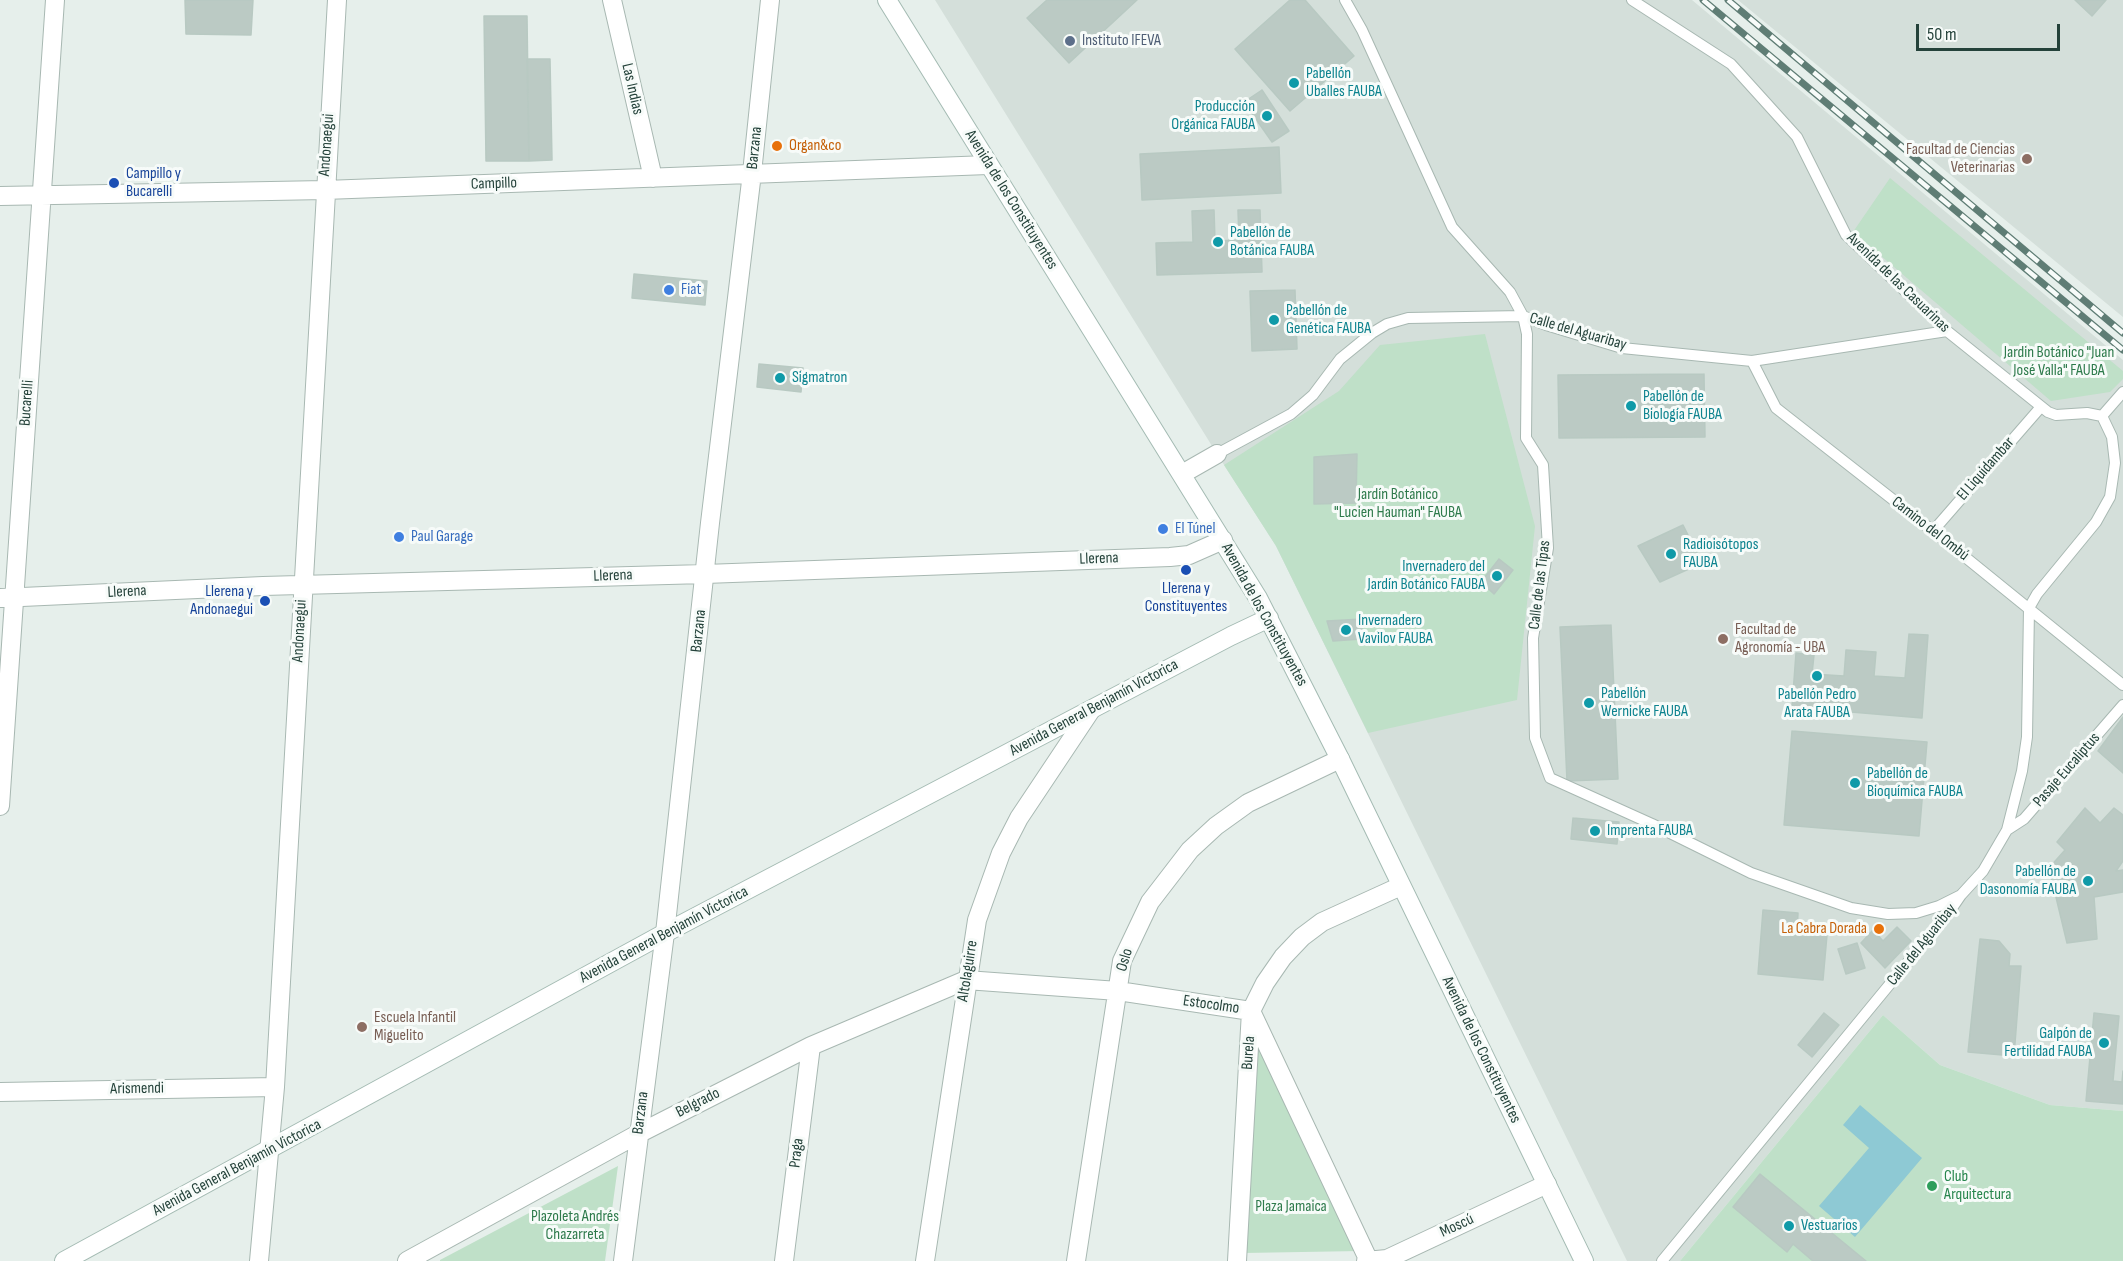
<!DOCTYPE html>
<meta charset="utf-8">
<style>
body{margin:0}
#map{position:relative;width:2123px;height:1261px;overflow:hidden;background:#e6efeb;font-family:"Sofia Sans Condensed",sans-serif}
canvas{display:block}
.scale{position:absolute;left:1916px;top:24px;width:144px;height:27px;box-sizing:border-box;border:3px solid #24423a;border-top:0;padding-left:8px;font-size:18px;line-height:21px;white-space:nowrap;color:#24423a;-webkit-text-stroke:4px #f7fbf9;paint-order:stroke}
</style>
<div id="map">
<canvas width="2123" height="1261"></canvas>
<div class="scale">50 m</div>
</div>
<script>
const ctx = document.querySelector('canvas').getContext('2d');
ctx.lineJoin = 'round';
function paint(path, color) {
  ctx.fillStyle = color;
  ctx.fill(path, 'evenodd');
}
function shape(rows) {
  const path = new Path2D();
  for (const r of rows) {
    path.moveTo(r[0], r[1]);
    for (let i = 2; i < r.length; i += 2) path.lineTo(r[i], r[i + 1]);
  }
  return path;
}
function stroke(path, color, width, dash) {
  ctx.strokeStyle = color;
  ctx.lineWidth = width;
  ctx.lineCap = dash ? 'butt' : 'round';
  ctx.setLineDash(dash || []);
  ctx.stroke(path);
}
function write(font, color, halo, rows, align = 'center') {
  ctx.font = font + ' "Sofia Sans Condensed",sans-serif';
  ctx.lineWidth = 6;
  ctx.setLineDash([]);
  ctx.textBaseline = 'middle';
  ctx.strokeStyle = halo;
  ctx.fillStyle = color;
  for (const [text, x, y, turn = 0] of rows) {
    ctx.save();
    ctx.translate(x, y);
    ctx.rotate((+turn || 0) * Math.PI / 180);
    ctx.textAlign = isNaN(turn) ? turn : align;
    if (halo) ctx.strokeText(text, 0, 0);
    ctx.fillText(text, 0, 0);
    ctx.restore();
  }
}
const built = shape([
 [935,0,1692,0,2123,360,2123,1111,2050,1105,1940,1065,1883,1015,1680,1261,1627,1261,1276,546,1217,454],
 [1738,0,2123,0,2123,317]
]);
const green = shape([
 [1890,178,2123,371,2123,379,2110,392,2051,401,1853,232],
 [1485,334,1535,526,1517,700,1368,733,1276,546,1224,465,1339,391,1380,345],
 [1883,1015,1940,1065,2050,1105,2123,1111,2123,1261,1680,1261],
 [1258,1035,1360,1251,1244,1253],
 [618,1166,605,1261,440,1261,440,1260]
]);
const water = shape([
 [1860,1105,1922,1158,1855,1237,1819,1206,1869,1148,1843,1125]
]);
const building = shape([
 [185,0,253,0,251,35,186,34,185,0],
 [1047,0,1137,0,1069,63,1027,18,1047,0],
 [1290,0,1305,0,1354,56,1290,111,1235,49,1290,0],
 [2075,0,2106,0,2092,16,2075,0],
 [484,16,527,16,529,161,486,161,484,16],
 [527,59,550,59,552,160,529,161,527,59],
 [1262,90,1289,131,1272,142,1244,102,1262,90],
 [1279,147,1281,193,1142,200,1140,154,1279,147],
 [1214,210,1215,241,1239,240,1238,210,1260,210,1262,272,1157,275,1156,243,1193,242,1192,211,1214,210],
 [634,274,707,281,705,305,632,298,634,274],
 [1295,290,1297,349,1252,351,1250,291,1295,290],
 [759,364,803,368,801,392,757,387,759,364],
 [1704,374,1705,437,1559,438,1558,375,1704,374],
 [1357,454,1356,503,1314,504,1314,457,1357,454],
 [1683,525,1702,563,1660,582,1638,546,1683,525],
 [1499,559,1513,570,1494,594,1481,582,1499,559],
 [1362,619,1362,639,1333,641,1327,621,1362,619],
 [1611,625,1618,779,1567,781,1560,627,1611,625],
 [1909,634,1928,635,1922,718,1792,707,1796,653,1814,655,1812,674,1844,676,1846,650,1876,652,1874,676,1905,678,1909,634],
 [2123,717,2123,773,2098,751,2123,717],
 [1792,731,1927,742,1919,836,1784,825,1792,731],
 [2085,808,2100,823,2114,808,2123,815,2123,861,2116,871,2123,870,2123,892,2094,897,2097,939,2067,943,2049,868,2065,850,2057,842,2085,808],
 [1573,818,1619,822,1617,844,1571,839,1573,818],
 [1763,910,1798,913,1797,932,1827,935,1823,980,1758,974,1763,910],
 [1897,927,1911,941,1885,968,1861,943,1873,930,1883,941,1897,927],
 [1980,939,1999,941,2010,954,2009,966,2021,966,2014,1056,1968,1052,1980,939],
 [1857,943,1865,968,1846,974,1838,949,1857,943],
 [1824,1013,1839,1025,1812,1057,1798,1045,1824,1013],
 [2094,1013,2119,1016,2113,1081,2122,1082,2123,1071,2123,1104,2086,1101,2094,1013],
 [1760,1174,1866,1261,1813,1261,1793,1244,1787,1252,1733,1207,1760,1174]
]);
const lane = shape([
 [1345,0,1362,30,1452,227,1510,292,1523,316,1527,334,1526,438,1543,465,1548,548,1533,638,1535,738,1550,778,1652,824,1751,873,1851,908,1888,914,1916,913,1939,906,1961,895],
 [1632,0,1731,64,1797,137,1846,235,1947,331,2048,412,2056,415,2087,413,2102,416],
 [1752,361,1776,408,1933,531,2123,685],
 [2102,416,2123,392],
 [1217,454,1291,414,1313,395,1340,359,1372,333,1387,324,1408,318,1523,316,1546,325,1622,348,1752,361,1947,331],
 [1933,531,2040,408],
 [2007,830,2024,819,2123,705],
 [1662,1261,1950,911,1961,895,1983,871,2007,830,2022,771,2027,737,2029,608,2037,594,2096,522,2110,497,2115,463,2112,437,2102,416]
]);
const street = shape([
 [612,0,653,178],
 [0,196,325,190,988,165],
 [1182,474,1217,454],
 [0,598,263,586,705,574,1170,557,1189,555,1223,540],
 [0,806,55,0],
 [0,1092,275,1087],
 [259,1261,275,1087,337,0],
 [407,1261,638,1134,811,1046,966,980,1118,991,1251,1011,1369,1261],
 [623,1261,665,933,710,523,752,173,770,0],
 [784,1261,811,1046],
 [925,1261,977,920,1001,853,1019,818,1091,710],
 [1076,1261,1122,961,1150,902,1190,850,1216,826,1248,803,1340,759],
 [1237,1261,1251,1011,1265,983,1283,957,1302,937,1322,922,1401,886],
 [1366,1261,1387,1259,1547,1184]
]);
const secondary = shape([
 [887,0,1258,598,1340,759,1584,1261],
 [64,1261,665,933,1231,636,1269,618]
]);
const rail = shape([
 [1703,0,2123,350],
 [1728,0,2123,333]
]);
const markers = [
 [1070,41,6,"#5c6f8a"],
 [1294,83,6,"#0f9aa8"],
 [1267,116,6,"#0f9aa8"],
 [777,146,6,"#e8710a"],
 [2027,159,6,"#8d6e63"],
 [114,183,6,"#1a4fb4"],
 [1218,242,6,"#0f9aa8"],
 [669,290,6,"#3f7fe0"],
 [1274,320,6,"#0f9aa8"],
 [780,378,6,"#0f9aa8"],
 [1631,406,6,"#0f9aa8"],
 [1163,529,6,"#3f7fe0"],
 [399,537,6,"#3f7fe0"],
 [1671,554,6,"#0f9aa8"],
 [1186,570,6,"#1a4fb4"],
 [1497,576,6,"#0f9aa8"],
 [265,601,6,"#1a4fb4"],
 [1346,630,6,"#0f9aa8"],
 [1723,639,6,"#8d6e63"],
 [1817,676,6,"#0f9aa8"],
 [1589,703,6,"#0f9aa8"],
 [1855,783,6,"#0f9aa8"],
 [1595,831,6,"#0f9aa8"],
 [2088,881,6,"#0f9aa8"],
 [1879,929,6,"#e8710a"],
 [362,1027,6,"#8d6e63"],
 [2104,1043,6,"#0f9aa8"],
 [1932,1186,6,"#2e9e5b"],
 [1789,1226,6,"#0f9aa8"]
];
const serviceNames = [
 ["Instituto IFEVA",1082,41]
];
const cultureNames = [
 ["Pabellón",1306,74],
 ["Uballes FAUBA",1306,92],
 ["Producción",1255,107,"right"],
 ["Orgánica FAUBA",1255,125,"right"],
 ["Pabellón de",1230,233],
 ["Botánica FAUBA",1230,251],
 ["Pabellón de",1286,311],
 ["Genética FAUBA",1286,329],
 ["Sigmatron",792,378],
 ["Pabellón de",1643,397],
 ["Biología FAUBA",1643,415],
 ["Radioisótopos",1683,545],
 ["FAUBA",1683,563],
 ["Invernadero del",1485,567,"right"],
 ["Jardín Botánico FAUBA",1485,585,"right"],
 ["Invernadero",1358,621],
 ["Vavilov FAUBA",1358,639],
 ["Pabellón",1601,694],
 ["Wernicke FAUBA",1601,712],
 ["Pabellón Pedro",1817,695,"center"],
 ["Arata FAUBA",1817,713,"center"],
 ["Pabellón de",1867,774],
 ["Bioquímica FAUBA",1867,792],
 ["Imprenta FAUBA",1607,831],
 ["Pabellón de",2076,872,"right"],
 ["Dasonomía FAUBA",2076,890,"right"],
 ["Galpón de",2092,1034,"right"],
 ["Fertilidad FAUBA",2092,1052,"right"],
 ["Vestuarios",1801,1226]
];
const streetNames = [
 ["Las Indias",632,89,77],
 ["Andonaegui",327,145,-86],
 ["Barzana",755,148,-84],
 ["Campillo",494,184,-2],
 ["Avenida de los Constituyentes",1011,200,58],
 ["Avenida de las Casuarinas",1898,283,44],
 ["Calle del Aguaribay",1578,332,16],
 ["Bucarelli",27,403,-86],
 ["El Liquidambar",1986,469,-49],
 ["Camino del Ombú",1930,529,38],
 ["Llerena",1099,559,-2],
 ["Llerena",613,576,-2],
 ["Calle de las Tipas",1540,585,-83],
 ["Llerena",127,592,-3],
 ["Avenida de los Constituyentes",1264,615,61],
 ["Andonaegui",300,631,-87],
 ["Barzana",699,631,-84],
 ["Avenida General Benjamín Victorica",1094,708,-28],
 ["Pasaje Eucaliptus",2067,770,-49],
 ["Avenida General Benjamín Victorica",664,935,-28],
 ["Calle del Aguaribay",1922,945,-51],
 ["Oslo",1125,960,-73],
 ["Altolaguirre",968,971,-81],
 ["Estocolmo",1211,1005,8],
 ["Avenida de los Constituyentes",1481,1050,64],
 ["Burela",1249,1053,-86],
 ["Arismendi",137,1089,-1],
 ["Belgrado",698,1103,-27],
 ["Barzana",641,1113,-83],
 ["Praga",797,1153,-83],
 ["Avenida General Benjamín Victorica",237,1168,-28],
 ["Moscú",1457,1226,-25]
];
const foodNames = [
 ["Organ&co",789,146],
 ["La Cabra Dorada",1867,929,"right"]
];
const educationNames = [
 ["Facultad de Ciencias",2015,150,"right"],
 ["Veterinarias",2015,168,"right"],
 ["Facultad de",1735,630],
 ["Agronomía - UBA",1735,648],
 ["Escuela Infantil",374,1018],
 ["Miguelito",374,1036]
];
const transitNames = [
 ["Campillo y",126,174],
 ["Bucarelli",126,192],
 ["Llerena y",1186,589,"center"],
 ["Constituyentes",1186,607,"center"],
 ["Llerena y",253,592,"right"],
 ["Andonaegui",253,610,"right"]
];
const shopNames = [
 ["Fiat",681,290],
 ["El Túnel",1175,529],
 ["Paul Garage",411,537]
];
const parkNames = [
 ["Jardin Botánico \"Juan",2059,353],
 ["José Valla\" FAUBA",2059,371],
 ["Jardín Botánico",1398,495],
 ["\"Lucien Hauman\" FAUBA",1398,513],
 ["Plaza Jamaica",1291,1207],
 ["Plazoleta Andrés",575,1217],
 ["Chazarreta",575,1235]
];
const leisureNames = [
 ["Club",1944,1177],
 ["Arquitectura",1944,1195]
];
paint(built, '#d4dfda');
paint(green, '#bfe0c8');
paint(water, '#8ec9d4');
paint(building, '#bbcac4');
stroke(building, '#b8c9c2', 1.5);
stroke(lane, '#a8b8b2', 12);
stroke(street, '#a8b8b2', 20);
stroke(secondary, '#a4bbb3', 20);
stroke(lane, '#fff', 10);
stroke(street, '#fff', 18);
stroke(secondary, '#fff', 18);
stroke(rail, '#5f7d75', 7);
stroke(rail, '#f7fbf9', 4.5, [14]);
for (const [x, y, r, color] of markers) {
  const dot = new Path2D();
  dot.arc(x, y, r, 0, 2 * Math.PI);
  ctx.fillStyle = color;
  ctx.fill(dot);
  stroke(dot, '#f7fbf9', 2);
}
write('16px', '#4e5e75', '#f7fbf9', serviceNames, 'left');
write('16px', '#0d838f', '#f7fbf9', cultureNames, 'left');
write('16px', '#24423a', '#f7fbf9', streetNames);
write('16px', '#c56008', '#f7fbf9', foodNames, 'left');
write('16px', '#785e54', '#f7fbf9', educationNames, 'left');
write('16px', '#164399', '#f7fbf9', transitNames, 'left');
write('16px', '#366cbe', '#f7fbf9', shopNames, 'left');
write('16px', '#2d7a4b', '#f7fbf9', parkNames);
write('16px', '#27864d', '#f7fbf9', leisureNames, 'left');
</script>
